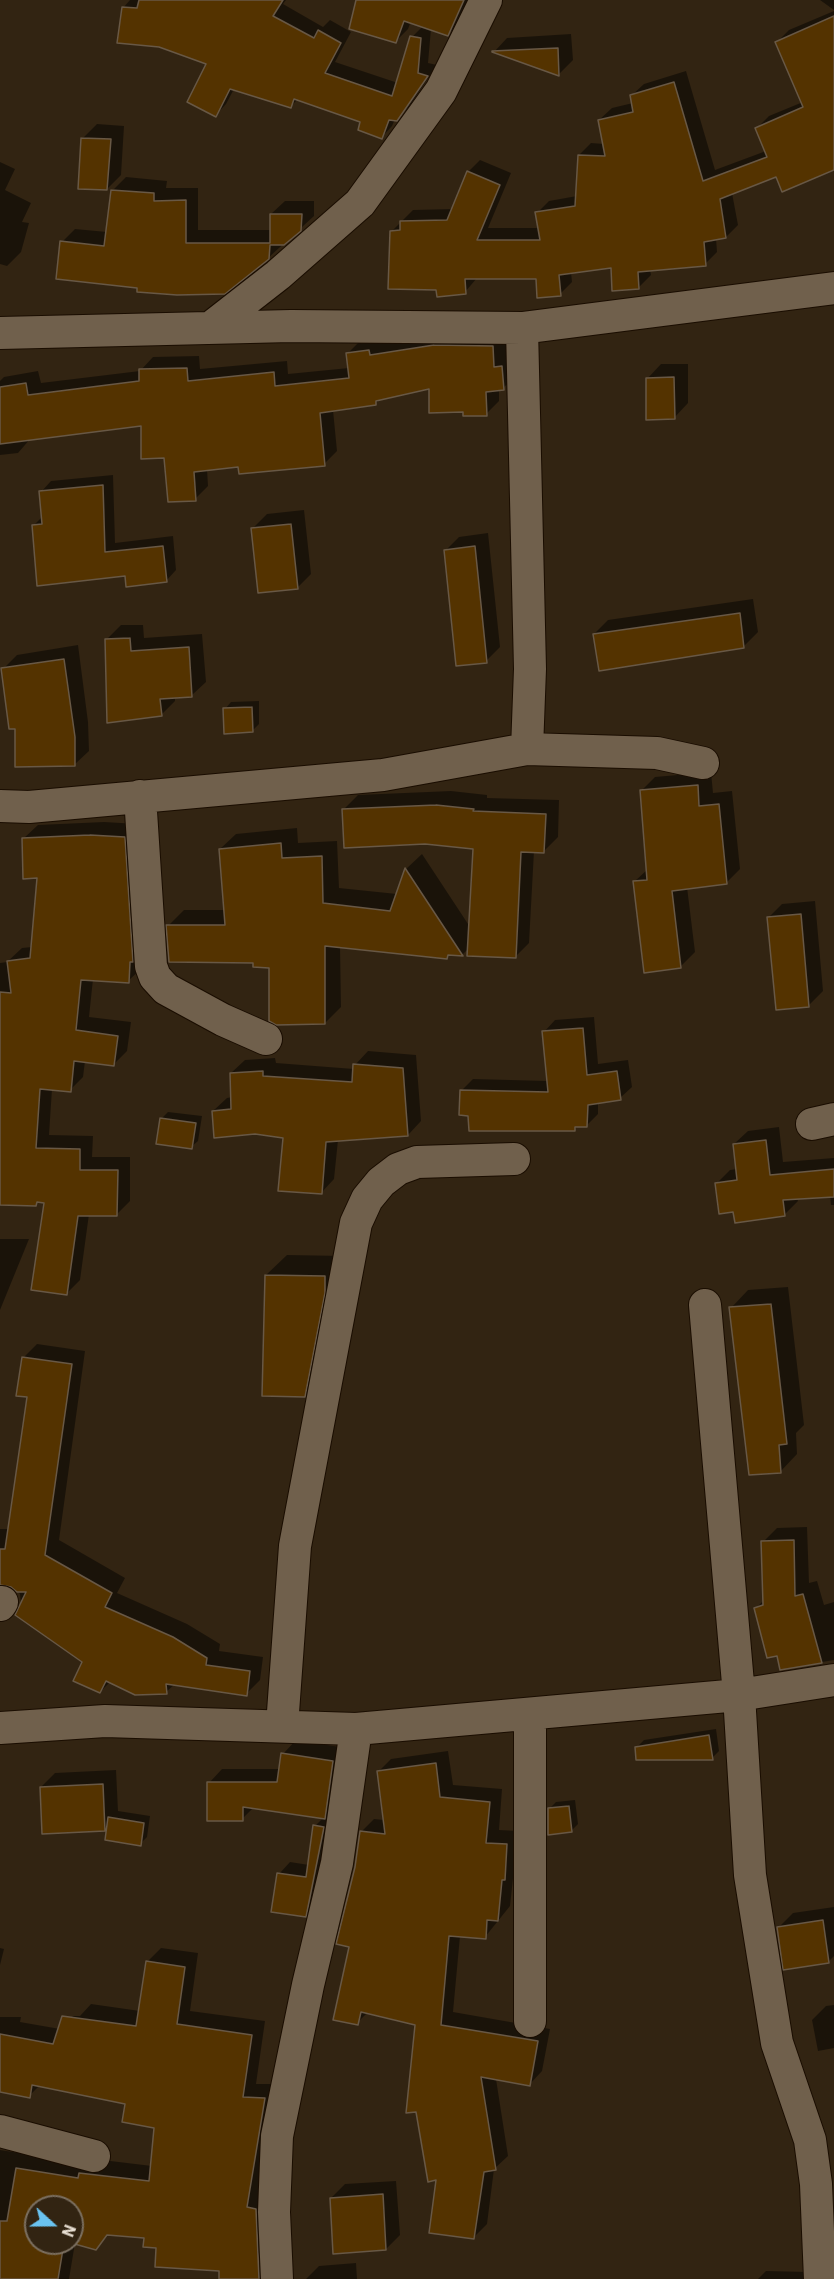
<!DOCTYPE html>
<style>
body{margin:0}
#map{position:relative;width:834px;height:2279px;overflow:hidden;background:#322412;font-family:"IBM Plex Sans",sans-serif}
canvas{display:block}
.north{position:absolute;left:24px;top:2195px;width:60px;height:60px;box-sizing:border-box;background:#322412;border:2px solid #7b6f60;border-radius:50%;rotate:111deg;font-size:16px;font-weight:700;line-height:24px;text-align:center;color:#e9e0d4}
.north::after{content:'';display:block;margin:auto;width:21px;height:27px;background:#6ac3f1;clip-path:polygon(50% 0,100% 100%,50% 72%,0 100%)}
</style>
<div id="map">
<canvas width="834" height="2279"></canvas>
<div class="north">N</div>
</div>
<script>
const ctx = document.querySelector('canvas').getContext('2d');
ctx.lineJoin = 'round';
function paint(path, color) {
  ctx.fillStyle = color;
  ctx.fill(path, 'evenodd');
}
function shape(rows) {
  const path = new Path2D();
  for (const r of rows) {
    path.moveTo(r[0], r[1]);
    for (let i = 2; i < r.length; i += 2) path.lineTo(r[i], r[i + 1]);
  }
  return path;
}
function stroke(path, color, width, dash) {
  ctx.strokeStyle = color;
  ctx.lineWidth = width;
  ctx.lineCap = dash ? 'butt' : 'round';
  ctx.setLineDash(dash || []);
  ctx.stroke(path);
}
const shadow = shape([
 [130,0,286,0,283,4,323,27,330,20,351,32,335,62,398,83,412,37,423,26,411,21,408,29,396,41,361,0,470,0,460,22,448,35,431,29,428,63,437,65,408,108,395,119,392,126,382,137,362,121,298,99,291,106,234,89,226,104,216,115,208,63,123,8],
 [820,0,834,0,834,10],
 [834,11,834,169,776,175,732,193,738,225,726,237,716,238,717,252,705,264,650,269,651,275,639,287,612,266,571,272,572,282,560,294,537,278,477,278,465,292,438,288,391,232,413,210,453,209,468,172,480,160,511,173,488,228,539,228,537,213,549,201,577,196,579,155,591,143,604,144,599,120,612,108,633,103,631,96,644,84,686,71,715,170,766,151,757,128,769,116,803,102,777,42,789,30],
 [571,34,573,60,559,74,495,51,507,38],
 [97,124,124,126,121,175,107,189,83,138],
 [0,162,15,169,5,190,31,203,22,222,29,223,21,252,7,266,0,264],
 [126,177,167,181,166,188,198,188,198,230,271,230,271,214,285,201,314,201,314,216,268,258,139,286,62,242,75,229,107,232,112,191],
 [448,333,505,334,507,355,514,354,516,376,503,388,499,389,499,401,486,414,465,410,430,387,381,399,375,404,333,410,337,451,324,464,239,465,207,469,208,486,195,499,142,424,31,438,18,453,0,455,0,381,4,377,38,371,41,383,140,371,153,357,199,356,200,369,287,361,288,374,349,368,347,354,360,341,382,338,382,343],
 [661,364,688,364,688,403,674,418,647,379],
 [113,475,115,543,173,536,176,570,166,581,127,575,34,525,43,516,41,492,51,481],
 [304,510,311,574,297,588,252,529,267,514],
 [488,533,500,647,486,661,445,551,459,537],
 [753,599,758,632,744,646,594,634,608,620],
 [121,625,143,625,144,638,202,634,206,682,192,695,175,697,175,701,161,715,107,639],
 [78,645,88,722,89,751,74,765,16,727,3,669,17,655],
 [259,701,259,724,252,731,225,709,231,702],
 [711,772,713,793,732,791,740,869,726,883,687,887,695,952,681,966,634,882,648,869,641,791,655,777],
 [451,791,487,795,487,798,559,800,558,837,544,851,534,851,529,943,515,957,469,948,463,954,451,954,447,957,340,946,341,1007,325,1023,270,966,168,926,184,910,226,910,220,849,236,834,297,828,298,843,337,841,339,888,397,894,406,869,422,854,470,927,474,848,344,809,358,795],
 [104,822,138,824,142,968,128,981,93,979,89,1017,131,1022,127,1051,114,1064,85,1061,83,1077,70,1090,52,1089,49,1135,93,1136,92,1157,130,1157,130,1201,116,1215,89,1214,80,1280,66,1294,45,1202,0,1204,0,963,7,962,22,948,32,947,39,877,24,838,38,825],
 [815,901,823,991,809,1005,768,918,782,904],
 [594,1017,598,1064,628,1060,632,1087,620,1098,598,1102,598,1114,586,1126,578,1126,575,1129,470,1114,461,1091,473,1079,548,1081,544,1032,555,1020],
 [368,1051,416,1055,421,1121,408,1135,338,1140,334,1179,321,1193,284,1137,213,1111,227,1098,232,1097,231,1073,245,1060,275,1058,276,1063,354,1069,355,1065],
 [168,1112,202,1116,198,1141,191,1147,161,1119],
 [779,1127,783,1162,834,1158,834,1205,831,1205,830,1195,797,1198,798,1201,785,1214,734,1211,716,1184,730,1170,737,1169,734,1144,748,1131],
 [0,1239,29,1239,0,1310],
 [287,1255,345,1256,325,1375,304,1395,266,1275],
 [788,1287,804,1425,796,1433,797,1454,780,1472,731,1308,748,1290],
 [37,1344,85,1351,59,1540,125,1578,117,1593,187,1624,220,1644,219,1651,263,1657,260,1680,246,1694,175,1684,166,1692,110,1682,100,1692,84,1662,21,1604,20,1594,13,1586,0,1583,0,1529,9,1529,28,1396,23,1358],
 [807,1527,809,1583,817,1581,824,1605,834,1602,834,1660,781,1669,778,1654,756,1608,765,1599,763,1542,777,1528],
 [716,1729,719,1751,712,1758,637,1747,644,1740],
 [296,1740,346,1748,338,1803,327,1814,335,1815,317,1903,305,1915,279,1874,290,1862,309,1865,315,1826,324,1817,254,1807,242,1819,209,1783,222,1769,281,1769,283,1754],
 [448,1751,453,1785,502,1789,499,1830,519,1831,517,1866,514,1869,510,1906,485,1937,460,1936,453,2012,550,2029,542,2071,529,2085,496,2079,508,2156,494,2169,487,2224,474,2237,438,2178,416,2023,368,2012,357,2023,351,1945,361,1832,374,1819,384,1820,378,1772,391,1759],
 [116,1770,118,1811,150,1816,147,1837,140,1844,109,1825,104,1829,41,1787,55,1773],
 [575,1800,578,1824,571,1831,549,1809,556,1802],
 [834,1907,834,1956,828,1962,779,1927,793,1913],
 [0,1948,4,1949,0,1965],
 [161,1948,198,1953,190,2011,265,2021,256,2084,278,2084,270,2242,256,2256,158,2247,145,2237,110,2233,96,2249,75,2243,69,2279,0,2279,0,2150,89,2164,94,2159,152,2166,156,2127,127,2103,40,2085,29,2096,0,2091,0,2017,21,2017,20,2022,60,2029,73,2016,80,2016,91,2004,140,2011,147,1962],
 [36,2207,72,2207,72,2243,36,2243],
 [834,2005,834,2048,818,2051,812,2020,826,2006],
 [396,2181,400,2235,386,2249,331,2198,345,2184],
 [356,2263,357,2279,306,2279,319,2266],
 [766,2271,809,2272,809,2279,758,2279]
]);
const building = shape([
 [139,0,283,0,273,16,314,38,318,30,341,43,325,73,392,96,410,36,421,38,418,73,428,76,397,121,389,120,382,139,358,130,360,122,294,99,291,108,230,89,216,117,187,102,206,64,159,47,117,43,122,7,137,8,139,0],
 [356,0,464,0,448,36,404,21,396,43,349,29,356,0],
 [834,16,834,170,782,192,776,177,720,199,726,238,704,242,706,266,638,272,639,289,612,291,611,268,559,275,561,296,537,298,536,279,465,279,466,294,437,297,436,290,388,289,390,231,400,230,400,221,447,220,467,171,500,185,477,240,540,240,535,212,575,206,578,155,605,156,598,120,633,112,630,95,674,82,703,181,767,157,755,128,803,107,775,42,834,16],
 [558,48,559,76,492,52,492,51,558,48],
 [81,138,111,139,107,190,78,189,81,138],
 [111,190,154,193,154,201,186,200,186,243,270,243,270,214,302,214,301,231,284,245,270,245,269,259,225,294,177,295,137,292,137,288,56,279,60,241,104,246,111,190],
 [434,345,493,346,494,367,502,366,504,390,486,392,487,416,463,416,463,412,429,413,429,389,376,401,376,405,320,413,325,466,239,474,238,467,194,472,196,501,168,502,164,458,141,459,141,426,0,444,0,387,26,383,28,395,139,381,139,369,187,368,188,381,274,372,275,386,349,378,346,353,369,350,370,355,434,345],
 [674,377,675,419,646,420,646,378,674,377],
 [103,485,105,552,163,546,167,582,126,587,125,576,37,586,32,525,42,524,39,491,103,485],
 [291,524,298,589,258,593,251,528,291,524],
 [475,546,487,663,456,666,444,550,475,546],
 [740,613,744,648,599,671,593,634,740,613],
 [130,638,131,651,189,647,192,697,160,699,162,716,107,723,105,639,130,638],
 [64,659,75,737,75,766,15,767,15,729,9,729,1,668,64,659],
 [252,707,253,732,224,734,223,708,252,707],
 [698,785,699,806,719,804,727,884,672,891,681,968,644,973,633,881,647,880,640,790,698,785],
 [436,805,474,809,473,811,546,814,544,853,521,852,516,958,467,956,473,849,425,844,344,848,342,809,436,805],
 [90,835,125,837,133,962,130,962,129,983,81,980,76,1030,118,1036,114,1066,74,1061,71,1092,40,1089,36,1148,80,1149,80,1170,118,1170,117,1216,78,1216,67,1295,31,1290,44,1203,37,1202,36,1206,0,1205,0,992,11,993,7,961,30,958,37,878,23,879,22,838,90,835],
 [281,843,282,858,322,856,323,903,390,911,405,868,463,956,448,955,447,959,325,946,325,1024,276,1025,269,1021,269,968,253,967,253,963,169,962,166,925,225,925,219,849,281,843],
 [801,914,809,1007,776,1010,767,917,801,914],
 [583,1028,587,1075,617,1071,621,1100,588,1105,587,1127,575,1127,575,1131,469,1131,468,1116,459,1115,460,1090,548,1092,542,1031,583,1028],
 [353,1064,403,1068,408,1136,326,1142,322,1194,278,1191,283,1138,255,1134,214,1138,212,1111,231,1109,230,1073,263,1071,263,1076,352,1082,353,1064],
 [160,1118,196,1123,192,1149,156,1144,160,1118],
 [766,1140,770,1175,834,1169,834,1197,783,1200,785,1216,735,1223,733,1212,719,1214,715,1183,737,1180,733,1144,766,1140],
 [265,1275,325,1276,325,1293,305,1397,262,1396,265,1275],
 [771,1304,787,1444,779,1445,781,1473,749,1475,729,1307,771,1304],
 [22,1357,72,1364,45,1555,112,1593,105,1607,173,1637,207,1658,206,1665,250,1671,247,1696,166,1684,167,1694,135,1695,106,1681,100,1693,73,1681,82,1662,15,1615,26,1592,17,1592,11,1587,0,1585,0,1549,5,1549,27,1397,16,1396,22,1357],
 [794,1540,795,1596,803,1594,822,1663,780,1670,777,1656,767,1658,754,1608,763,1605,761,1541,794,1540],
 [709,1735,713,1760,636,1760,635,1747,709,1735],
 [281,1753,333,1761,325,1819,243,1807,243,1821,207,1821,207,1782,277,1782,281,1753],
 [436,1763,440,1797,490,1802,486,1843,507,1844,505,1880,502,1880,498,1921,487,1920,486,1939,449,1936,441,2025,538,2041,530,2086,481,2077,496,2170,484,2172,474,2239,429,2233,436,2180,428,2182,416,2112,406,2113,415,2025,361,2012,358,2025,333,2020,349,1947,336,1944,355,1867,360,1831,385,1834,377,1771,436,1763],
 [103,1784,105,1831,42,1834,40,1787,103,1784],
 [569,1806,572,1832,548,1835,548,1808,569,1806],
 [108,1817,144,1823,141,1846,105,1840,108,1817],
 [313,1825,324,1827,306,1917,271,1912,277,1873,306,1877,313,1825],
 [823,1920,829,1963,783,1970,777,1927,823,1920],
 [146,1961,185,1967,177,2024,252,2035,243,2097,265,2098,247,2207,256,2209,259,2279,219,2279,219,2271,155,2267,156,2248,143,2247,144,2238,107,2235,96,2250,71,2243,72,2207,36,2207,36,2243,64,2243,58,2279,0,2279,0,2221,7,2221,16,2168,78,2178,79,2173,149,2181,154,2128,122,2122,125,2104,32,2085,30,2098,0,2092,0,2034,53,2044,62,2016,136,2026,146,1961],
 [383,2194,386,2250,333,2254,330,2198,383,2194]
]);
const minor = shape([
 [210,328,278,275,360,203,441,91,486,0],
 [0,333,291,326,522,328],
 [527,749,657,753,703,763],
 [140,796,151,966,155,977,166,989,223,1020,266,1039],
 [0,806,29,807,383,775,527,749,530,669,522,328,834,288],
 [812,1124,834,1119],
 [705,1305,739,1695,750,1875,777,2043,810,2140,816,2184,820,2279],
 [0,1605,2,1602],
 [282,1726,295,1546,356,1223,367,1199,381,1182,398,1169,417,1162,514,1159],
 [0,1728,105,1721,356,1729,739,1695,834,1680],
 [530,2021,530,1715],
 [0,2131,94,2156],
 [277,2279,274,2212,277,2136,308,1985,337,1863,356,1729]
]);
paint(shadow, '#0007');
paint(building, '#543300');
stroke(building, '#685845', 1.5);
stroke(minor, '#1a0d00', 34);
stroke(minor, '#70604c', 32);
</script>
